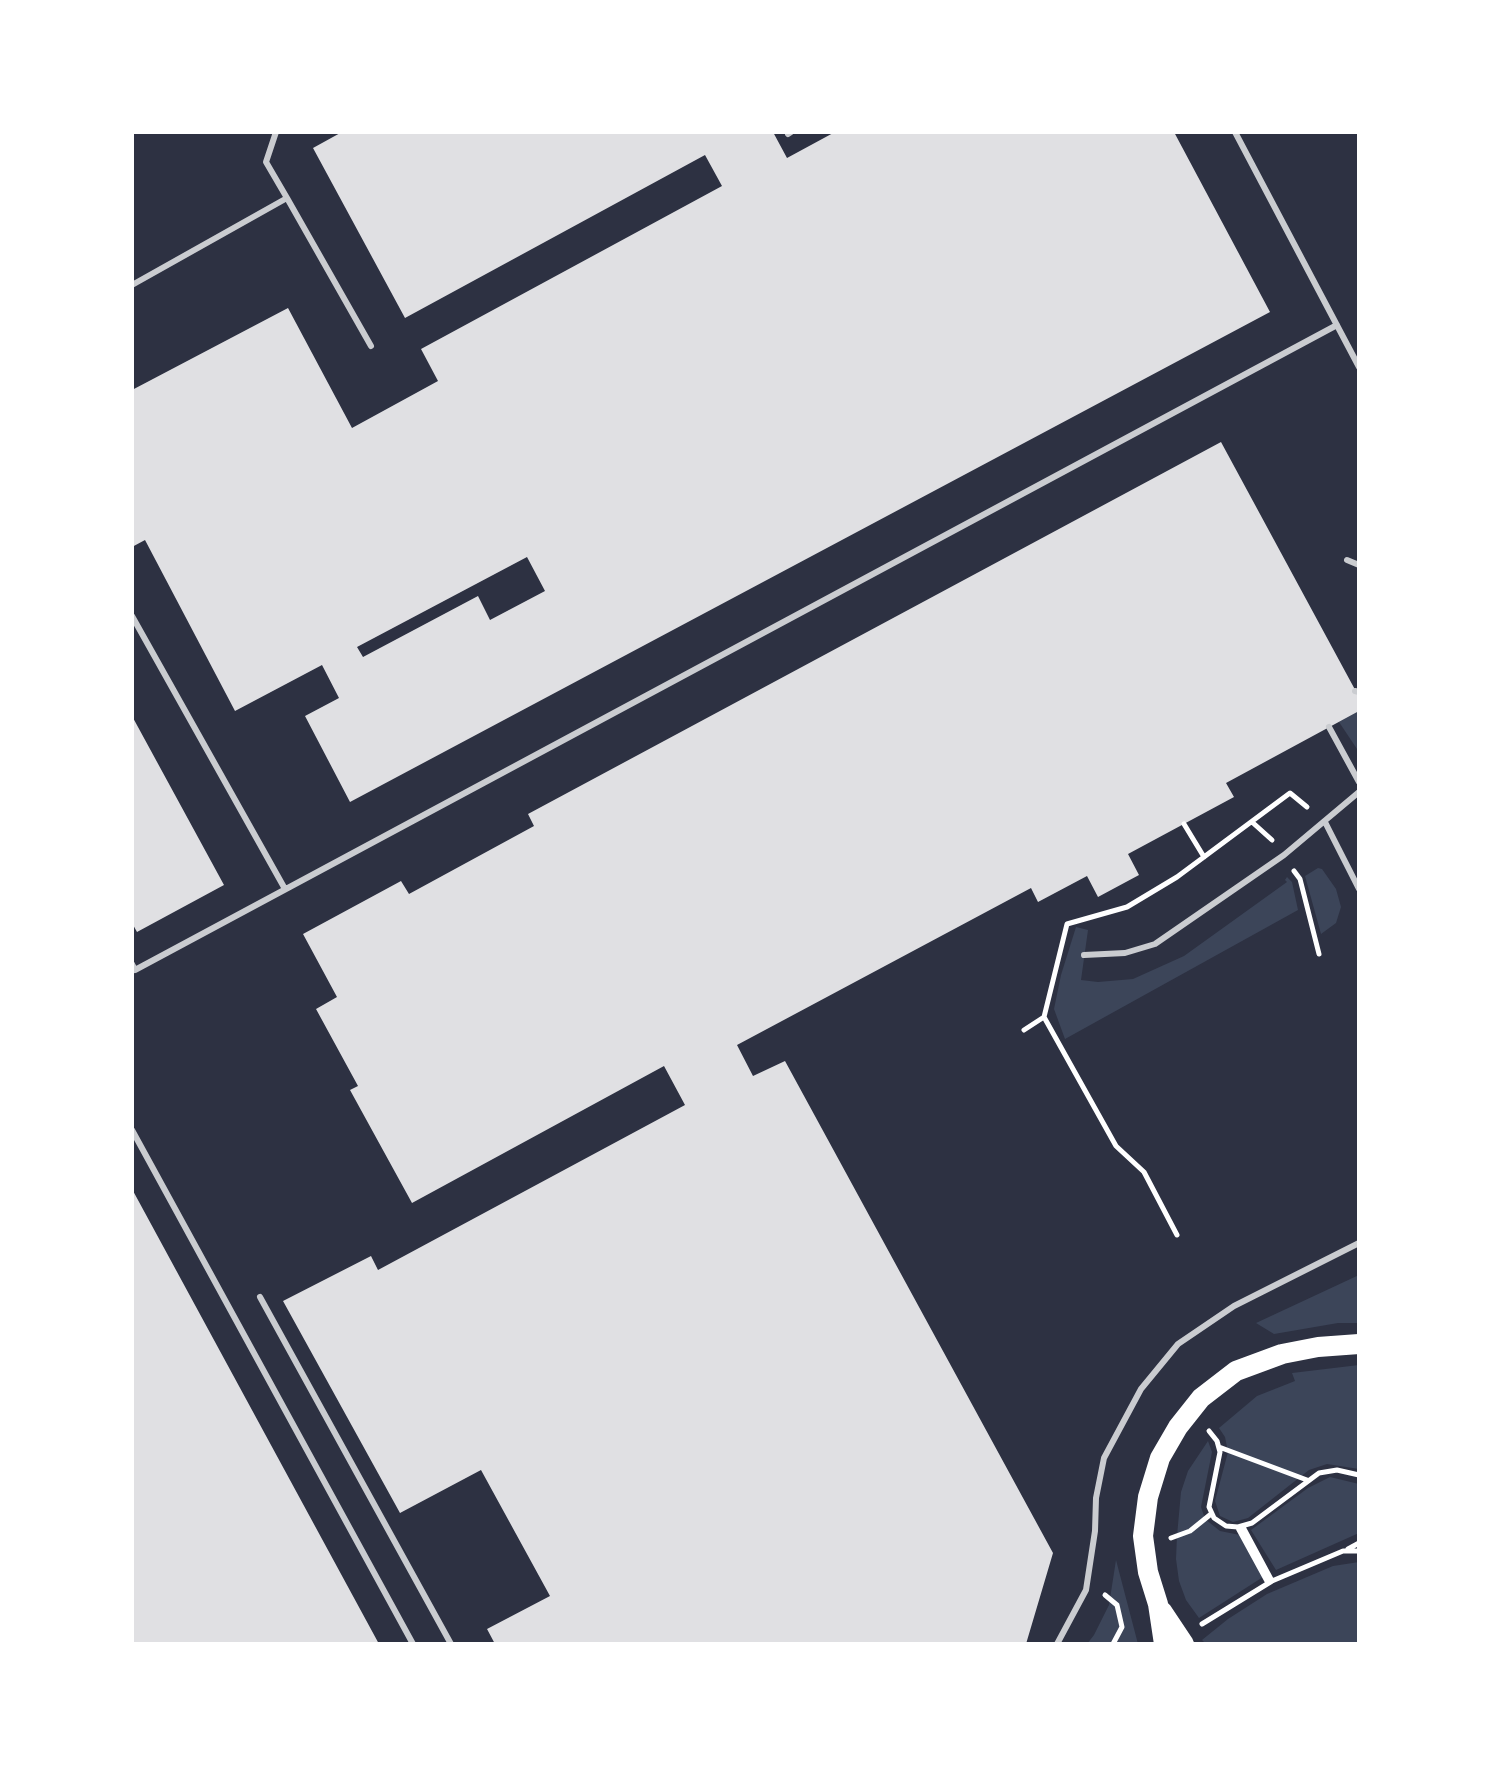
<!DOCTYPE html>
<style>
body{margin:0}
#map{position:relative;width:1491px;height:1776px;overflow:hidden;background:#2d3142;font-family:"Exo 2",sans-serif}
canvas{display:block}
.frame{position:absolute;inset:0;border:134px solid #fff;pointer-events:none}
</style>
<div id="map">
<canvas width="1491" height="1776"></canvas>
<div class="frame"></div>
</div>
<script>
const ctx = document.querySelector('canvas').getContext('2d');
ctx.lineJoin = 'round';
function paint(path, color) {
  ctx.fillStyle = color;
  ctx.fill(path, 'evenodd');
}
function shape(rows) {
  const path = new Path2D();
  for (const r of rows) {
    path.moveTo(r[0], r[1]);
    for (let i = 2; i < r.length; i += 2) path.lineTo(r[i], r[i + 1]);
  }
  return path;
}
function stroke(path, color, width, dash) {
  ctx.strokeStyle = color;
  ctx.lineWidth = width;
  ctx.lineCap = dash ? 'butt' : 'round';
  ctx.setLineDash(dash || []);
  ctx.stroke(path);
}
const green = shape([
 [1359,711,1359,752,1339,722],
 [1318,868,1322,869,1336,889,1341,907,1336,923,1321,934,1305,876],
 [1287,877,1292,882,1298,910,1065,1039,1054,1009,1061,975,1076,927,1088,930,1081,980,1098,982,1133,979,1184,956,1287,882,1285,880],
 [1359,1275,1359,1323,1338,1323,1274,1334,1256,1323],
 [1359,1365,1359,1469,1327,1464,1309,1470,1248,1518,1233,1522,1220,1516,1215,1501,1228,1452,1225,1437,1219,1428,1257,1396,1295,1381,1292,1373],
 [1208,1441,1212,1452,1201,1507,1205,1519,1220,1531,1240,1535,1263,1577,1199,1618,1186,1600,1179,1581,1176,1559,1177,1536,1181,1492,1188,1471],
 [1330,1477,1359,1484,1359,1533,1276,1570,1251,1530,1308,1488],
 [1116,1560,1138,1644,1087,1644,1094,1635,1109,1605],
 [1359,1562,1359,1644,1206,1644,1202,1640,1228,1619,1267,1594,1333,1566]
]);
const building = shape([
 [342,132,773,132,787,158,835,132,1174,132,1270,312,350,802,305,716,339,698,322,665,235,711,145,540,132,547,132,390,288,308,352,428,438,381,421,349,722,186,705,155,405,318,313,148],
 [527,557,545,591,490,620,478,596,363,657,357,647],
 [1221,442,1359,697,1359,711,1226,783,1234,797,1128,854,1139,875,1098,897,1087,876,1038,902,1031,888,737,1045,753,1076,785,1061,1053,1553,1026,1644,495,1644,487,1629,550,1596,481,1470,400,1513,283,1301,371,1256,378,1270,685,1105,664,1066,412,1203,350,1090,358,1086,316,1009,337,997,303,934,401,881,409,894,534,826,528,814],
 [132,716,224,885,137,932,132,923],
 [132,1189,379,1644,132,1644]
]);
const path = shape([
 [1252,822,1272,840],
 [1184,824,1204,857],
 [1294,871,1300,879,1319,954],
 [1044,1017,1116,1146,1144,1172,1177,1235],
 [1024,1030,1044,1017,1067,924,1127,907,1177,877,1290,793,1307,807],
 [1209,1431,1217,1441,1220,1452,1209,1507,1214,1518,1226,1526,1238,1527,1252,1523,1319,1473,1337,1470,1359,1475],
 [1219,1447,1307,1480],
 [1243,1527,1272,1581],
 [1238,1528,1268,1583],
 [1171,1538,1190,1531,1211,1514],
 [1348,1549,1359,1543],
 [1105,1595,1117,1605,1122,1627,1113,1644],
 [1202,1624,1272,1581,1343,1551,1359,1551]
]);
const service = shape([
 [276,132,266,162,287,198],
 [1235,132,1359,367],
 [788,134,791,132],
 [132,285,287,198,371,346],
 [1347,560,1359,565],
 [132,616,285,889],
 [1355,691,1359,692],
 [1329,727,1359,782],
 [1325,822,1359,889],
 [1084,955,1125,953,1155,944,1284,855,1359,792],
 [132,964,135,970,1337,325],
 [132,1130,413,1644],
 [260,1297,451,1644],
 [1057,1644,1086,1590,1095,1531,1096,1498,1104,1458,1141,1389,1178,1344,1234,1306,1359,1243]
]);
const primary = shape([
 [1162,1611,1184,1644],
 [1164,1644,1158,1604,1148,1572,1143,1536,1148,1497,1160,1458,1178,1427,1201,1398,1236,1371,1282,1354,1318,1347,1359,1344]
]);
paint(green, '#3c4559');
paint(building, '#e0e0e3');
stroke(path, '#fff', 5);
stroke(service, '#caccd0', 6);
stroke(primary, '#fff', 20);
</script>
